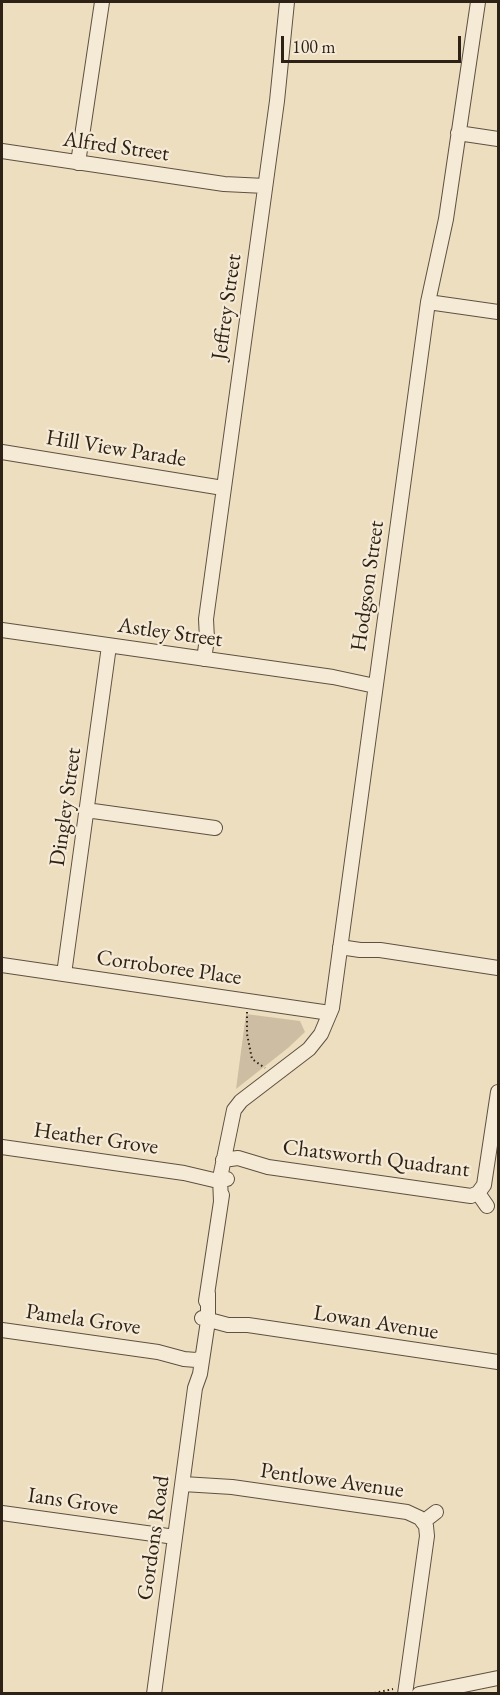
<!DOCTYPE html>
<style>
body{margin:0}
#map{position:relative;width:500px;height:1695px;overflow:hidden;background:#eedec0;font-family:"EB Garamond",serif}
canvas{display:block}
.frame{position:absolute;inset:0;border:3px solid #2e2217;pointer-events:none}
.scale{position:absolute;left:281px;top:36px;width:180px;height:27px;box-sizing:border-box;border:3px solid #2e2217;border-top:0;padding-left:8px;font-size:18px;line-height:21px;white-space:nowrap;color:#2e2217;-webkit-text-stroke:4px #f4ead6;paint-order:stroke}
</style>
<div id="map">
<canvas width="500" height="1695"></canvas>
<div class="frame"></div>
<div class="scale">100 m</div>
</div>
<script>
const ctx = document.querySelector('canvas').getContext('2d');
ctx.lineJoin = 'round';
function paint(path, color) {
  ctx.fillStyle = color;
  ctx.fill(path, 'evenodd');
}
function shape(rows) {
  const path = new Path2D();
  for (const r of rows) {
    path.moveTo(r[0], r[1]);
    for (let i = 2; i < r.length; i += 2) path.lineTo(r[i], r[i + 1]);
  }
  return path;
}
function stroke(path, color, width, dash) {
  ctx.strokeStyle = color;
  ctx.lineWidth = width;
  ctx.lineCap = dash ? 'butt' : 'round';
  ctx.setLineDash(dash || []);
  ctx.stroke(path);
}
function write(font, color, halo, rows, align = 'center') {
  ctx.font = font + ' "EB Garamond",serif';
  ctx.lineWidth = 4.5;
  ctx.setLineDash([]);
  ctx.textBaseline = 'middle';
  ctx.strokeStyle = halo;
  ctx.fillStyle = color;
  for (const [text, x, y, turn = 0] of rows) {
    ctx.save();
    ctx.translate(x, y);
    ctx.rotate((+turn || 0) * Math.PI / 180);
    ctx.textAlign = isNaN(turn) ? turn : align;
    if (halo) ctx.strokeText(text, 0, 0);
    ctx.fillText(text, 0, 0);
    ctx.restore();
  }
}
const green = shape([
 [246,1014,300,1021,305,1032,288,1048,236,1089]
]);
const path = shape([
 [247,1012,247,1034,252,1059,265,1068],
 [370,1694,393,1689]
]);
const street = shape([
 [458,133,498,139],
 [2,151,224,184,265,186],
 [78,163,102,2],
 [428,302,498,312],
 [2,452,223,488],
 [2,630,333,677,375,686],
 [204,659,207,639,206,619,277,101,287,2],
 [86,810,215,828],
 [340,947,360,950,380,950,498,968],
 [2,965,330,1013],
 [64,974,109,646],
 [2,1147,184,1173,218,1181,227,1179],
 [223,1160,238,1158,268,1167,471,1196,478,1193,484,1185,498,1092],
 [478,1193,487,1206],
 [221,1202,220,1178,234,1110,241,1101,309,1049,321,1034,332,1008,428,302,446,219,478,2],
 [206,1301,222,1195],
 [202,1318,228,1325,248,1325,498,1362],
 [2,1330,158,1352,184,1359,196,1360,202,1358],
 [183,1484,232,1487,407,1512,420,1518,426,1526,427,1536,405,1694],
 [2,1513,175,1537],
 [423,1522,436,1512],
 [154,1694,195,1388,200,1374,208,1321,208,1293],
 [419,1694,498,1678]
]);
const streetNames = [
 ["Alfred Street",116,147,8],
 ["Jeffrey Street",227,307,-82],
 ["Hill View Parade",116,449,9],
 ["Hodgson Street",368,586,-82],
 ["Astley Street",170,633,8],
 ["Dingley Street",66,807,-82],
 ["Corroboree Place",169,968,8],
 ["Heather Grove",96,1139,8],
 ["Chatsworth Quadrant",376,1159,7],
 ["Pamela Grove",83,1320,8],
 ["Lowan Avenue",376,1323,9],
 ["Pentlowe Avenue",332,1481,8],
 ["Ians Grove",73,1502,8],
 ["Gordons Road",154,1538,-82]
];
paint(green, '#cdbea3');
stroke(street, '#5e5141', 16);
stroke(path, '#2e2217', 2, [1.5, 3]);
stroke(street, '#f4ead6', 14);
write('22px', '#2e2217', '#f4ead6', streetNames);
</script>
